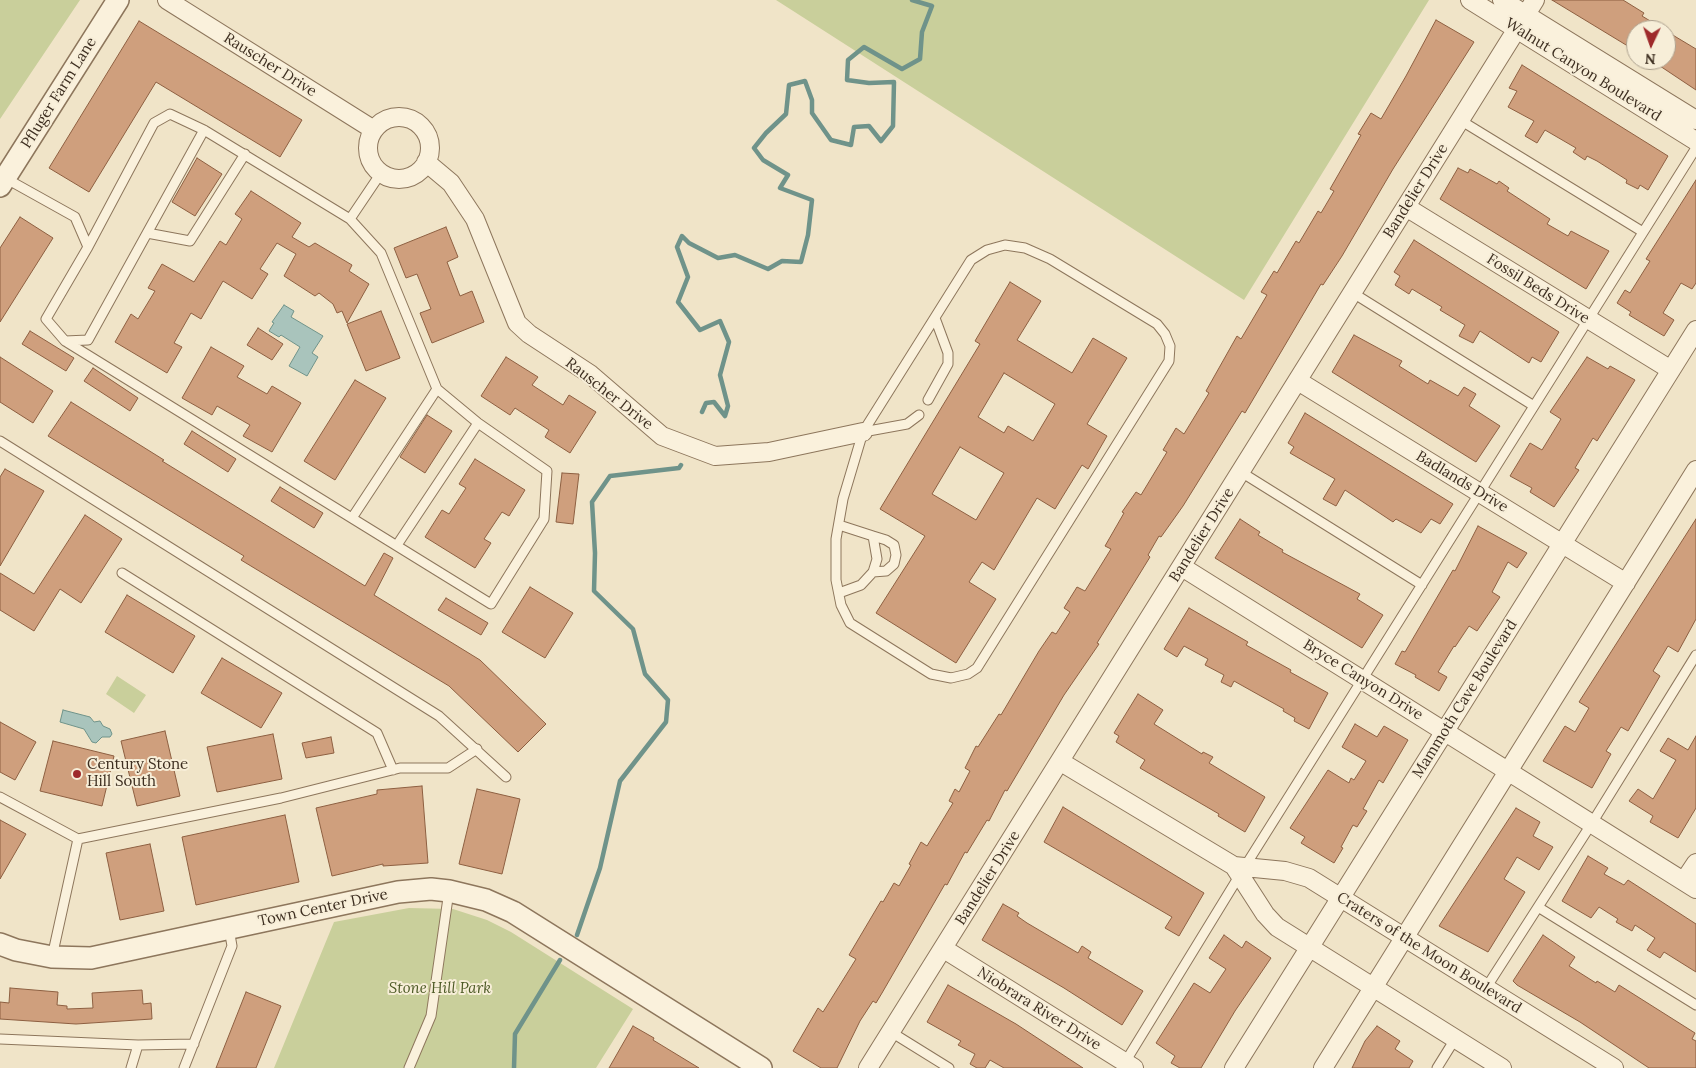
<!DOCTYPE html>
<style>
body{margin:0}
#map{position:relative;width:1696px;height:1068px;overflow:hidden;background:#f0e4c8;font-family:Lora,serif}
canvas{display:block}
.north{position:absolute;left:1626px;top:20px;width:50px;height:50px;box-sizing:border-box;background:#f7eed8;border:1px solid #ada18e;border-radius:50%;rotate:183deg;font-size:14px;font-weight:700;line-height:20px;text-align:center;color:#3d2e20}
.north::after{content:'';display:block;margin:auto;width:18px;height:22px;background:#9e2a2b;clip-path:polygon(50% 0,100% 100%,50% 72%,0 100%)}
</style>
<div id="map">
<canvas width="1696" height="1068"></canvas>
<div class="north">N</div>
</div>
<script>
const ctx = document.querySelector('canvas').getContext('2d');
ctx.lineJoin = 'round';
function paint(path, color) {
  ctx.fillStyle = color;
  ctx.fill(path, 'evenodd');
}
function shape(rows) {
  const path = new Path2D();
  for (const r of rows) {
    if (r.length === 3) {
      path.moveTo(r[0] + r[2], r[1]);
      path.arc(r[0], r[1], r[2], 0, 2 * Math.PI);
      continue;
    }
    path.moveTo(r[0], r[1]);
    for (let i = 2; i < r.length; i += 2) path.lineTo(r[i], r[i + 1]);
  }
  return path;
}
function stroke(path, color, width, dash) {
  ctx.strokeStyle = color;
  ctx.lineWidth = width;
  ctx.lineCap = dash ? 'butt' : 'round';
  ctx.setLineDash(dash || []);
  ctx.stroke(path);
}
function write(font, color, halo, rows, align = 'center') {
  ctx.font = font + ' Lora,serif';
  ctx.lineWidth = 4;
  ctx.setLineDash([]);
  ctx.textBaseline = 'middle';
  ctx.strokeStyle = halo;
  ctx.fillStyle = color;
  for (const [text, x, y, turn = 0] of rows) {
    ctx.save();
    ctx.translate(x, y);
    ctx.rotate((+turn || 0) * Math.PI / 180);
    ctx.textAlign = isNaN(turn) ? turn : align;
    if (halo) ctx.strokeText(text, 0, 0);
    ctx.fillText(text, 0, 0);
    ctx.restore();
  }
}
const green = shape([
 [0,0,80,0,0,119],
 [776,0,1429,0,1244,300],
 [117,676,146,695,134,713,106,694],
 [409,908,453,909,487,920,511,932,633,1009,596,1068,274,1068,334,922]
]);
const water = shape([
 [284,305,294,311,291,317,323,336,312,353,318,357,307,376,289,366,300,347,281,335,279,337,269,331,274,323,272,322,284,305],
 [63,710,90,717,94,722,100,721,103,726,110,729,112,734,110,737,102,737,96,743,92,742,84,729,60,722,63,710]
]);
const stream = shape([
 [702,412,706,403,714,402,725,416,728,406,720,375,729,342,720,321,700,330,678,302,688,277,677,247,682,236,689,243,718,258,735,255,768,269,782,261,801,262,808,235,812,200,780,188,788,175,763,160,754,148,766,133,786,114,789,85,805,81,812,100,812,113,831,140,851,145,854,127,869,126,881,141,893,126,894,82,869,83,847,80,848,60,864,47,902,69,920,59,922,32,932,6,912,0],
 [577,935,600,868,620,781,666,722,668,700,645,674,633,629,594,591,595,553,592,502,610,476,679,468,681,465],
 [514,1068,515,1034,560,960]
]);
const building = shape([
 [1552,0,1623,0,1644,13,1642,16,1665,30,1636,30,1636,51,1552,0],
 [1436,20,1474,42,1393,169,1342,256,1323,285,1321,284,1245,413,1242,411,1183,506,1161,537,1159,536,1148,555,1150,557,1097,643,1099,644,1064,695,1007,791,1005,790,989,821,987,820,967,853,965,852,947,885,945,884,882,993,876,1003,873,1001,860,1021,837,1068,821,1068,793,1051,818,1008,823,1012,856,959,849,955,881,901,883,902,894,883,899,886,911,865,909,864,921,842,927,846,953,803,949,801,955,789,959,792,970,771,965,768,976,746,978,747,999,714,1001,715,1039,651,1052,632,1056,634,1070,612,1064,608,1077,587,1085,591,1111,549,1105,546,1124,513,1122,512,1136,492,1141,495,1167,452,1163,450,1176,428,1184,434,1209,393,1206,391,1237,336,1241,339,1267,295,1261,292,1274,271,1277,273,1296,241,1299,243,1318,211,1321,213,1334,191,1330,189,1361,135,1358,134,1371,113,1381,119,1406,76,1436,20],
 [139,21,302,120,280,157,156,82,89,192,49,168,139,21],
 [1666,31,1696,49,1696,90,1651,60,1666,60,1666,31],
 [1522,65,1668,156,1648,190,1640,185,1638,189,1626,183,1627,180,1597,161,1587,156,1585,160,1573,152,1576,148,1545,130,1537,143,1525,136,1534,121,1508,107,1517,91,1509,88,1522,65],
 [197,158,222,174,195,216,172,202,197,158],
 [1458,168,1468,173,1470,169,1497,184,1499,181,1509,188,1507,191,1550,219,1547,224,1568,236,1571,231,1609,251,1586,289,1440,199,1458,168],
 [1696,180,1696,283,1692,289,1681,283,1663,313,1674,320,1664,336,1629,315,1631,312,1617,303,1625,290,1630,293,1650,261,1646,259,1696,180],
 [251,191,301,223,292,237,309,247,315,243,352,265,349,271,369,284,347,323,342,311,337,313,333,304,319,293,315,296,284,276,296,254,277,243,260,269,268,274,252,299,223,281,201,319,191,313,174,343,182,347,167,373,115,342,131,314,138,319,155,291,148,288,162,264,194,282,220,241,226,245,242,219,235,214,251,191],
 [20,217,53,238,0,322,0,248,20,217],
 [446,227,458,257,447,262,460,296,472,291,484,322,432,343,420,313,431,309,417,274,406,278,394,248,446,227],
 [1414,240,1559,332,1541,362,1532,357,1529,363,1480,331,1473,343,1459,336,1465,325,1440,310,1442,307,1412,289,1409,294,1395,285,1400,276,1394,272,1414,240],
 [1010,282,1041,301,1017,340,1072,373,1093,338,1127,358,1087,424,1107,436,1088,469,1082,465,1055,509,1037,498,994,570,982,562,969,582,996,599,956,663,876,613,925,536,880,509,980,344,975,341,1010,282],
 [1004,373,1055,404,1033,441,1008,426,1004,433,978,417,1004,373],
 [960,447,1004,473,976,520,932,494,960,447],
 [381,311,400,358,366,371,347,324,381,311],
 [258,328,283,344,272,360,247,345,258,328],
 [30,331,74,358,66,371,22,344,30,331],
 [1354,335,1402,361,1399,366,1428,384,1430,380,1458,396,1464,387,1476,394,1469,406,1500,426,1476,462,1332,372,1354,335],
 [211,347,244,366,237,377,267,394,272,386,301,403,272,452,243,436,250,425,217,406,212,415,182,398,211,347],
 [0,357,53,391,33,423,0,402,0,357],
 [506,357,538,377,532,385,563,405,569,395,596,412,570,453,545,437,549,430,515,408,510,415,481,396,506,357],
 [1587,357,1608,369,1610,366,1635,380,1597,441,1593,438,1575,468,1579,470,1554,507,1530,492,1532,488,1510,476,1530,443,1542,450,1561,419,1550,412,1587,357],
 [93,368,138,398,130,411,84,381,93,368],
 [355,380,386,398,335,480,304,461,355,380],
 [71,402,164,460,162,461,365,586,384,553,393,558,374,595,480,660,546,724,518,752,449,686,241,560,244,556,48,436,71,402],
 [1305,413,1453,504,1440,524,1431,519,1421,533,1396,519,1393,522,1345,490,1336,506,1323,499,1335,479,1290,453,1294,447,1288,443,1305,413],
 [427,415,452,431,425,473,400,457,427,415],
 [192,431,236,459,228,472,184,444,192,431],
 [475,459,525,490,509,516,502,512,484,539,491,543,475,568,425,537,442,510,449,514,466,488,459,484,475,459],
 [5,469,44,491,0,566,0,477,5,469],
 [562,473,579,474,573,524,556,522,562,473],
 [280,487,323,513,314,528,271,501,280,487],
 [85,515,122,539,81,603,60,589,34,631,0,610,0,573,34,594,85,515],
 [1240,519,1260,532,1258,535,1283,550,1282,552,1360,594,1357,599,1383,615,1362,648,1215,558,1240,519],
 [1696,519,1696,619,1678,652,1668,646,1653,671,1660,676,1628,731,1621,727,1606,751,1611,754,1592,788,1543,761,1565,726,1575,732,1589,708,1579,702,1696,519],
 [1478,526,1527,553,1517,568,1508,562,1492,592,1500,597,1477,631,1469,626,1455,647,1454,646,1438,672,1447,677,1439,691,1415,677,1416,675,1395,664,1402,651,1405,652,1453,570,1455,571,1478,526],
 [530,587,573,613,545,658,502,632,530,587],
 [127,595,195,636,173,673,105,632,127,595],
 [446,598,488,623,481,635,438,610,446,598],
 [1189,608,1248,642,1246,645,1291,670,1290,672,1328,693,1309,729,1294,721,1295,718,1283,711,1284,709,1234,681,1231,687,1221,682,1224,675,1205,665,1208,659,1184,646,1177,657,1164,649,1189,608],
 [222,658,282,693,261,728,201,693,222,658],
 [1138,694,1163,710,1154,724,1202,754,1203,752,1213,757,1209,763,1265,797,1245,832,1218,816,1219,814,1140,768,1145,760,1116,742,1119,736,1114,733,1138,694],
 [0,722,36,742,15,780,0,772,0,722],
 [1355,724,1377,737,1384,726,1408,740,1383,783,1379,780,1363,809,1367,811,1357,827,1353,825,1341,847,1343,848,1334,863,1301,843,1305,837,1290,828,1328,770,1349,783,1351,778,1354,780,1366,761,1342,747,1355,724],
 [165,731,180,796,137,806,121,741,165,731],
 [273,734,282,779,217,792,207,747,273,734],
 [1696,736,1696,808,1678,838,1650,822,1653,816,1629,801,1638,789,1653,799,1676,760,1660,751,1668,738,1688,750,1696,736],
 [331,737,334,753,306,758,302,743,331,737],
 [53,741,114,756,102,806,40,791,53,741],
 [422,786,428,863,383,866,383,864,332,876,316,808,377,794,377,790,422,786],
 [477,789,520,799,502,874,459,864,477,789],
 [1063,807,1204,893,1179,936,1165,928,1172,917,1044,842,1063,807],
 [1516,808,1540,822,1533,836,1553,847,1539,870,1517,857,1504,879,1525,892,1488,952,1439,926,1516,808],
 [285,815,299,882,196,905,182,837,285,815],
 [0,820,26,834,0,879,0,820],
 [150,844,164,911,120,920,106,853,150,844],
 [1588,856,1608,868,1604,874,1624,885,1628,880,1696,924,1696,972,1664,952,1660,958,1647,950,1655,938,1635,925,1632,931,1616,922,1618,919,1599,907,1591,918,1562,901,1588,856],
 [1003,904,1019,913,1017,916,1027,923,1078,953,1082,946,1091,952,1088,958,1143,991,1122,1025,1064,988,982,940,1003,904],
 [1224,935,1242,948,1246,941,1271,958,1235,1011,1201,1068,1180,1068,1171,1063,1175,1056,1156,1043,1194,983,1210,993,1226,969,1209,958,1224,935],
 [1543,935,1575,957,1569,966,1596,983,1597,981,1615,992,1619,985,1695,1033,1692,1039,1696,1041,1696,1068,1649,1068,1580,1022,1517,985,1513,981,1543,935],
 [948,985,1016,1024,1083,1068,1004,1068,990,1060,985,1068,977,1068,970,1064,975,1054,958,1045,961,1041,927,1022,948,985],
 [10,988,58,992,57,1005,67,1006,67,1009,93,1008,92,993,142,990,143,1004,151,1003,152,1019,76,1024,0,1019,0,1002,9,1003,10,988],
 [246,992,281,1006,256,1068,216,1068,246,992],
 [633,1026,654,1038,653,1040,699,1068,609,1068,633,1026],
 [1377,1026,1400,1041,1395,1049,1413,1061,1409,1068,1352,1068,1365,1041,1377,1026]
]);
const service = shape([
 [1460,120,1643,232],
 [5,178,75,217,88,247,46,319,65,341,88,340,204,130],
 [350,219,381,173],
 [147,233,190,241,245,154],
 [1005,245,1025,248,1050,259,1157,324,1165,334,1170,346,1169,361,977,668,968,674,951,678,931,674,850,623,841,605,836,580,836,539,843,499,863,432,971,260,987,250,1005,245],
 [1353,293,1534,406],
 [65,341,491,604,544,519,547,471,478,423,437,389,381,253,350,219,204,130,170,114,154,123,88,247],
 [928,400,948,364,948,353,935,318],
 [863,432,907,424,919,415],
 [0,441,439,716,506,777],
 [1241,472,1422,585],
 [352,518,437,389],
 [839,525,873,536,877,559,873,572,861,585,839,593],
 [397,545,478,423],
 [873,572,886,571,894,564,896,555,894,545,886,540,873,536],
 [122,573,377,733,393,770],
 [0,797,78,839,281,798,400,768,448,768,477,749],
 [1538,907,1696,1005],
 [52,957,78,839],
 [1486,988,1592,823,1696,655],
 [891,1032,949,1068],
 [0,1039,138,1045,194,1044],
 [1124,1064,1244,868,1696,148],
 [131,1068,138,1045],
 [184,1068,232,946,229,929],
 [409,1068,431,1016,449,891],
 [1437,1068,1455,1039]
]);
const minor = shape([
 [167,0,374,130],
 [1470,0,1696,141],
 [1502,0,1696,120],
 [399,148,31],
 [426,162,451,183,475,219,517,323,529,334,590,374,662,436,715,456,769,452,863,432],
 [1406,207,1671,370],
 [1298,381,1626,583],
 [1182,567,1696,889],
 [1061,762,1234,866,1285,871,1309,878,1614,1068],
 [1234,866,1265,914,1277,927,1502,1068],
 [1684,881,1696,863],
 [944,949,1134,1068],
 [868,1068,1535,0],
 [1234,1068,1696,330],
 [1323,1068,1696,470]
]);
const tertiary = shape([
 [0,186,118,0],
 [0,944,16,950,52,957,91,958,398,892,431,889,449,891,486,900,513,912,761,1068]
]);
const markers = [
 [77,774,5,"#9e2a2b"]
];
const streetNames = [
 ["Rauscher Drive",270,65,32],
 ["Walnut Canyon Boulevard",1583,70,32],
 ["Pfluger Farm Lane",59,93,-58],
 ["Bandelier Drive",1416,191,-58],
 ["Fossil Beds Drive",1538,289,32],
 ["Rauscher Drive",609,394,38],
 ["Badlands Drive",1462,482,31],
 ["Bandelier Drive",1202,535,-58],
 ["Bryce Canyon Drive",1363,680,32],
 ["Mammoth Cave Boulevard",1465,699,-58],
 ["Bandelier Drive",988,878,-58],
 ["Town Center Drive",323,908,-12],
 ["Craters of the Moon Boulevard",1429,953,32],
 ["Niobrara River Drive",1039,1009,32]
];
const poiNames = [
 ["Century Stone",87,765],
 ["Hill South",87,782]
];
const parkNames = [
 ["Stone Hill Park",440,989]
];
paint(green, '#c9cf9b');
paint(water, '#a9c4bc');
stroke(water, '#6f938a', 1);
stroke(stream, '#6f938a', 4.5);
paint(building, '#cf9f7d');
stroke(building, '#8d5f41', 1);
stroke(service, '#8d765c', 11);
stroke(minor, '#8d765c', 20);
stroke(tertiary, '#8d765c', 24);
stroke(service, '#faf1dc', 9);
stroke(minor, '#faf1dc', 18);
stroke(tertiary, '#faf1dc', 21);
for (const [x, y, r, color] of markers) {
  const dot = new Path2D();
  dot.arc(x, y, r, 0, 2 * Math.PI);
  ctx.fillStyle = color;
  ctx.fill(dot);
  stroke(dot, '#f7eed8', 2);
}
write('15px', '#3d2e20', '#f7eed8', streetNames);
write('15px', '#3d2e20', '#f7eed8', poiNames, 'left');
write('italic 15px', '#4d5a26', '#f7eed8', parkNames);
</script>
